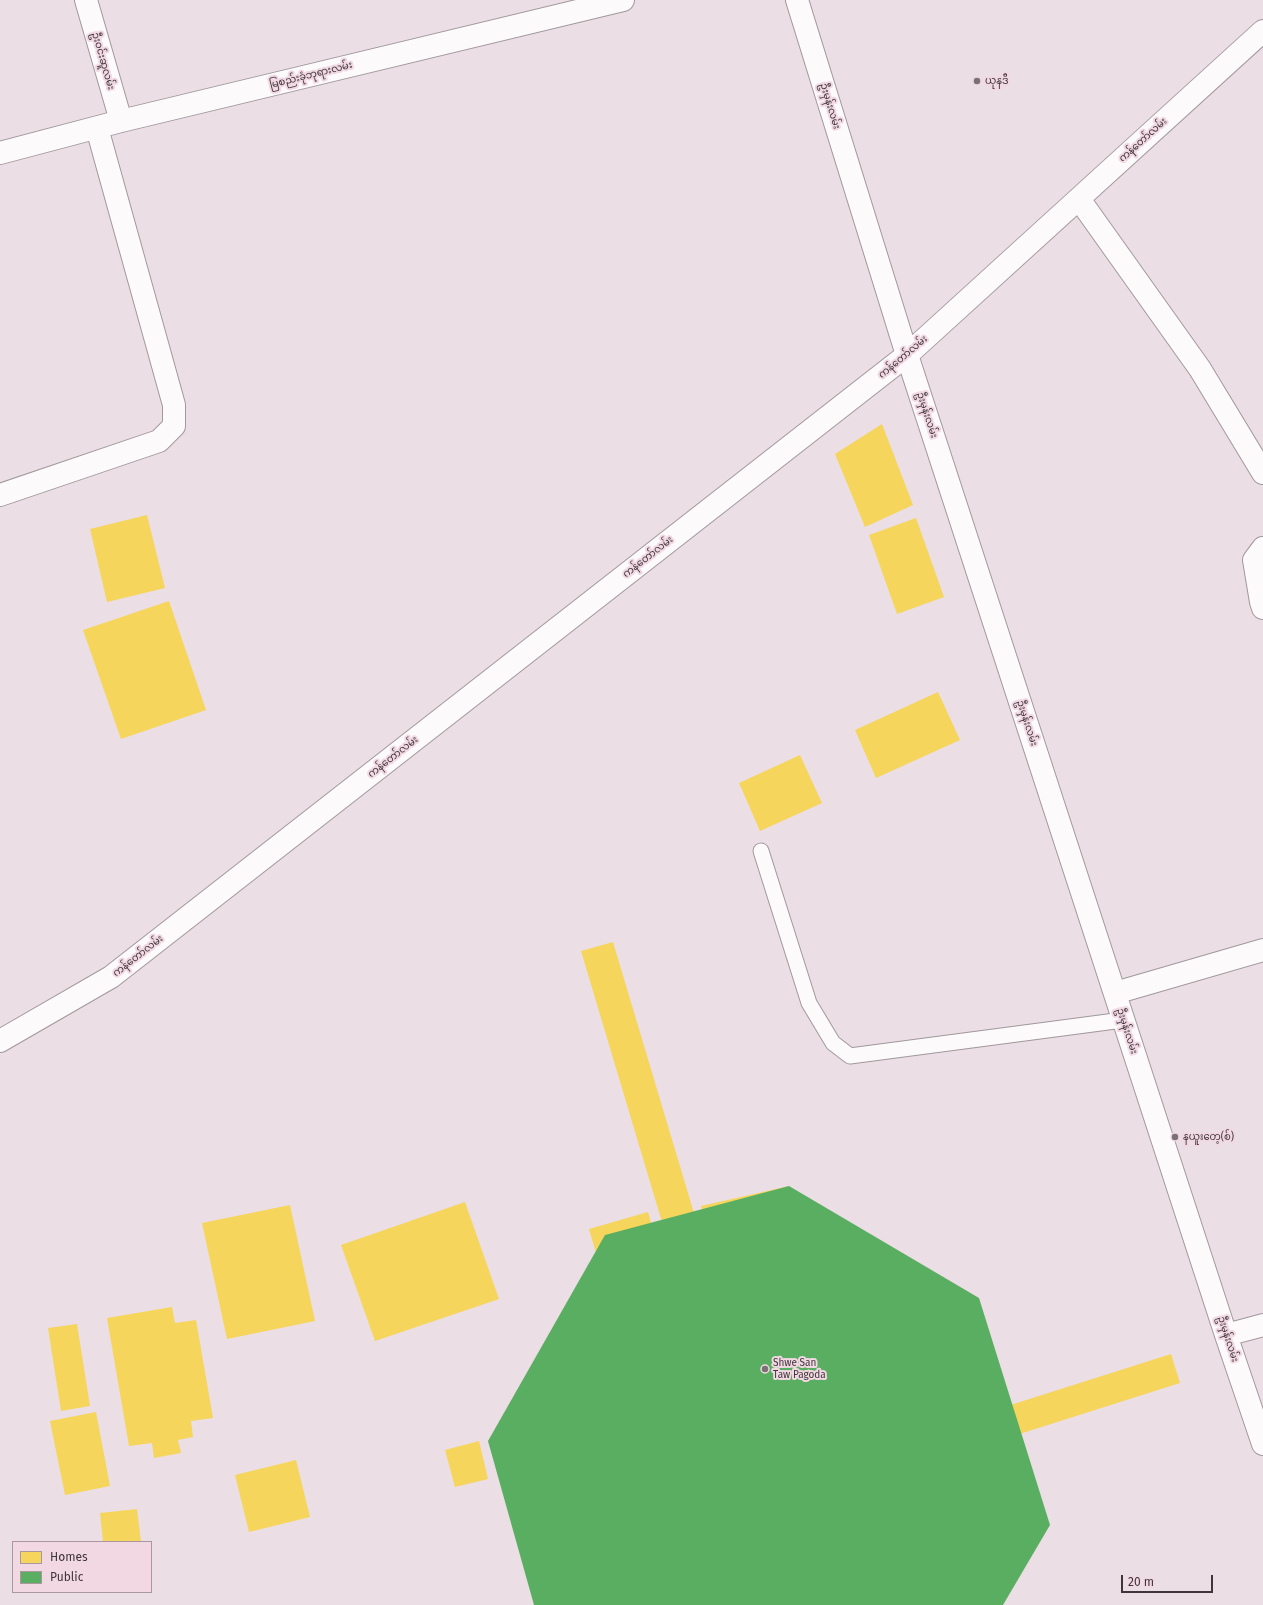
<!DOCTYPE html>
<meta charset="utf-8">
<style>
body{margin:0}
#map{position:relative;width:1263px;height:1605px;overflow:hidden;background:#ebdee4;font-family:"Fira Sans",sans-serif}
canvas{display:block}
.legend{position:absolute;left:12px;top:1541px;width:140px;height:52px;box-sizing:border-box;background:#f1d8e3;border:1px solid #aa979f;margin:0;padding:5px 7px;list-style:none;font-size:12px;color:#3f353a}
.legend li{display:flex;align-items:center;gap:8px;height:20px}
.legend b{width:20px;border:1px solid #aa979f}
.scale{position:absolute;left:1121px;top:1575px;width:92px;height:18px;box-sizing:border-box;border:2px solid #3f353a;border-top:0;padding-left:5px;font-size:12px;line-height:14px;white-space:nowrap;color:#3f353a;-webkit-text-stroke:3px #f1d8e3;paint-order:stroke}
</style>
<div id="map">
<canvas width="1263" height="1605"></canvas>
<ul class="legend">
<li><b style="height:11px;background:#f6d55c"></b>Homes</li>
<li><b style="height:11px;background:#5aae61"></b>Public</li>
</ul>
<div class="scale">20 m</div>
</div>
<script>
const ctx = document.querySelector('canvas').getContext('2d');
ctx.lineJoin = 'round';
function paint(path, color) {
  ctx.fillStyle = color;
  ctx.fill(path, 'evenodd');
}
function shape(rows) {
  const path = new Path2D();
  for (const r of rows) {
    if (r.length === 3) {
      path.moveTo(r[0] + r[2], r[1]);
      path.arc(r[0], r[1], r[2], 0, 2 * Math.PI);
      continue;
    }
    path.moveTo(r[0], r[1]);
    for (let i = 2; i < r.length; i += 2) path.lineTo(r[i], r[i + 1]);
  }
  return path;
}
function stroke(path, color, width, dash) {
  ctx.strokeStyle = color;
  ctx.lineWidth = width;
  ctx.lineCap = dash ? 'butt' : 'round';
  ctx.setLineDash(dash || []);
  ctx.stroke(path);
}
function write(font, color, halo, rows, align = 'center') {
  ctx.font = font + ' "Fira Sans","Noto Sans Myanmar",sans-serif';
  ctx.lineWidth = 4;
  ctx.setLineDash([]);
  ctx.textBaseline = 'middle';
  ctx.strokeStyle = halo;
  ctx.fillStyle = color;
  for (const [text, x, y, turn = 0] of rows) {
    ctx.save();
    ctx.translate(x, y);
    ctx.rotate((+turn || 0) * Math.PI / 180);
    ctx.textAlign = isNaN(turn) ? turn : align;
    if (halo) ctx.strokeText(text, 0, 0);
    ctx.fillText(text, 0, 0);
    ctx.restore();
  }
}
const homes = shape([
 [882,424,913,505,865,527,835,454],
 [147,515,165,588,107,602,90,529],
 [916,518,944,597,897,614,869,535],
 [169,601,206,710,121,739,83,630],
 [938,692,960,740,876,778,855,730],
 [800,755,822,803,760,831,739,783],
 [613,942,711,1270,679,1279,581,951],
 [789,1186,806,1244,717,1268,701,1206],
 [465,1202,499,1299,375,1341,341,1245],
 [290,1205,315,1321,227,1339,202,1223],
 [648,1212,670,1287,611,1304,589,1229],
 [842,1276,12],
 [172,1307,175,1323,196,1320,213,1418,191,1421,193,1437,178,1440,181,1453,154,1458,152,1443,129,1446,107,1318],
 [616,1329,20],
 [77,1324,90,1406,61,1411,48,1328],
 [1171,1354,1180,1383,966,1451,957,1422],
 [570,1367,577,1391,559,1397,552,1373],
 [96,1412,110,1486,65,1495,50,1421],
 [533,1450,13],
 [479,1441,488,1479,455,1487,445,1450],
 [296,1460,310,1517,249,1532,235,1475],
 [577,1467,613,1605,551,1605,518,1483],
 [137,1509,141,1542,103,1542,100,1513]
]);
const public = shape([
 [789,1186,979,1298,1050,1525,1003,1605,534,1605,488,1441,605,1235]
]);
const lane = shape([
 [761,851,809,1003,833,1043,850,1056,1123,1020]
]);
const street = shape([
 [86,0,121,121],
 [797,0,907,355,1226,1335,1263,1444],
 [0,153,121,121,623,0],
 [1079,199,1200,369,1263,473],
 [0,495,159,441,174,426,174,405,97,128],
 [1263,548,1254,560,1261,602,1263,608],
 [1115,993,1263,950],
 [0,1041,111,977,907,355,1263,31],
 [1226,1335,1263,1325]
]);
const markers = [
 [977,81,4,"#7b7076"],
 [1175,1137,4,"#7b7076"],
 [765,1369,4,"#7b7076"]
];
const streetNames = [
 ["ဦးဝင်းဆူလမ်း",103,61,74],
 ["မြစည်းခုံဘုရားလမ်း",311,75,-14],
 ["ဦးမှန်းလမ်း",830,106,73],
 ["ကန်တော်လမ်း",1143,140,-42],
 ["ကန်တော်လမ်း",903,357,-40],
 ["ဦးမှန်းလမ်း",927,415,72],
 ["ကန်တော်လမ်း",648,557,-38],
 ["ဦးမှန်းလမ်း",1027,723,72],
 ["ကန်တော်လမ်း",393,757,-38],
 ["ကန်တော်လမ်း",138,956,-38],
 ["ဦးမှန်းလမ်း",1127,1031,72],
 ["ဦးမှန်းလမ်း",1228,1339,72]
];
const poiNames = [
 ["ယုနဒီ",985,81],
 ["နယူးတေ့(စ်)",1183,1137],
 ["Shwe San",773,1363],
 ["Taw Pagoda",773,1375]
];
paint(homes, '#f6d55c');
paint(public, '#5aae61');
stroke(lane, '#a1989c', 17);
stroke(street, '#a1989c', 24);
stroke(lane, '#fcfafb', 15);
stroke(street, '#fcfafb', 22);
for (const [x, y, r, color] of markers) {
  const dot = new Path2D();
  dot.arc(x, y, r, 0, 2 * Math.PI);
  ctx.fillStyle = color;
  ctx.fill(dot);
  stroke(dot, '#f1d8e3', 1.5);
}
write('10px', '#3f353a', '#f1d8e3', streetNames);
write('10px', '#3f353a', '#f1d8e3', poiNames, 'left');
</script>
